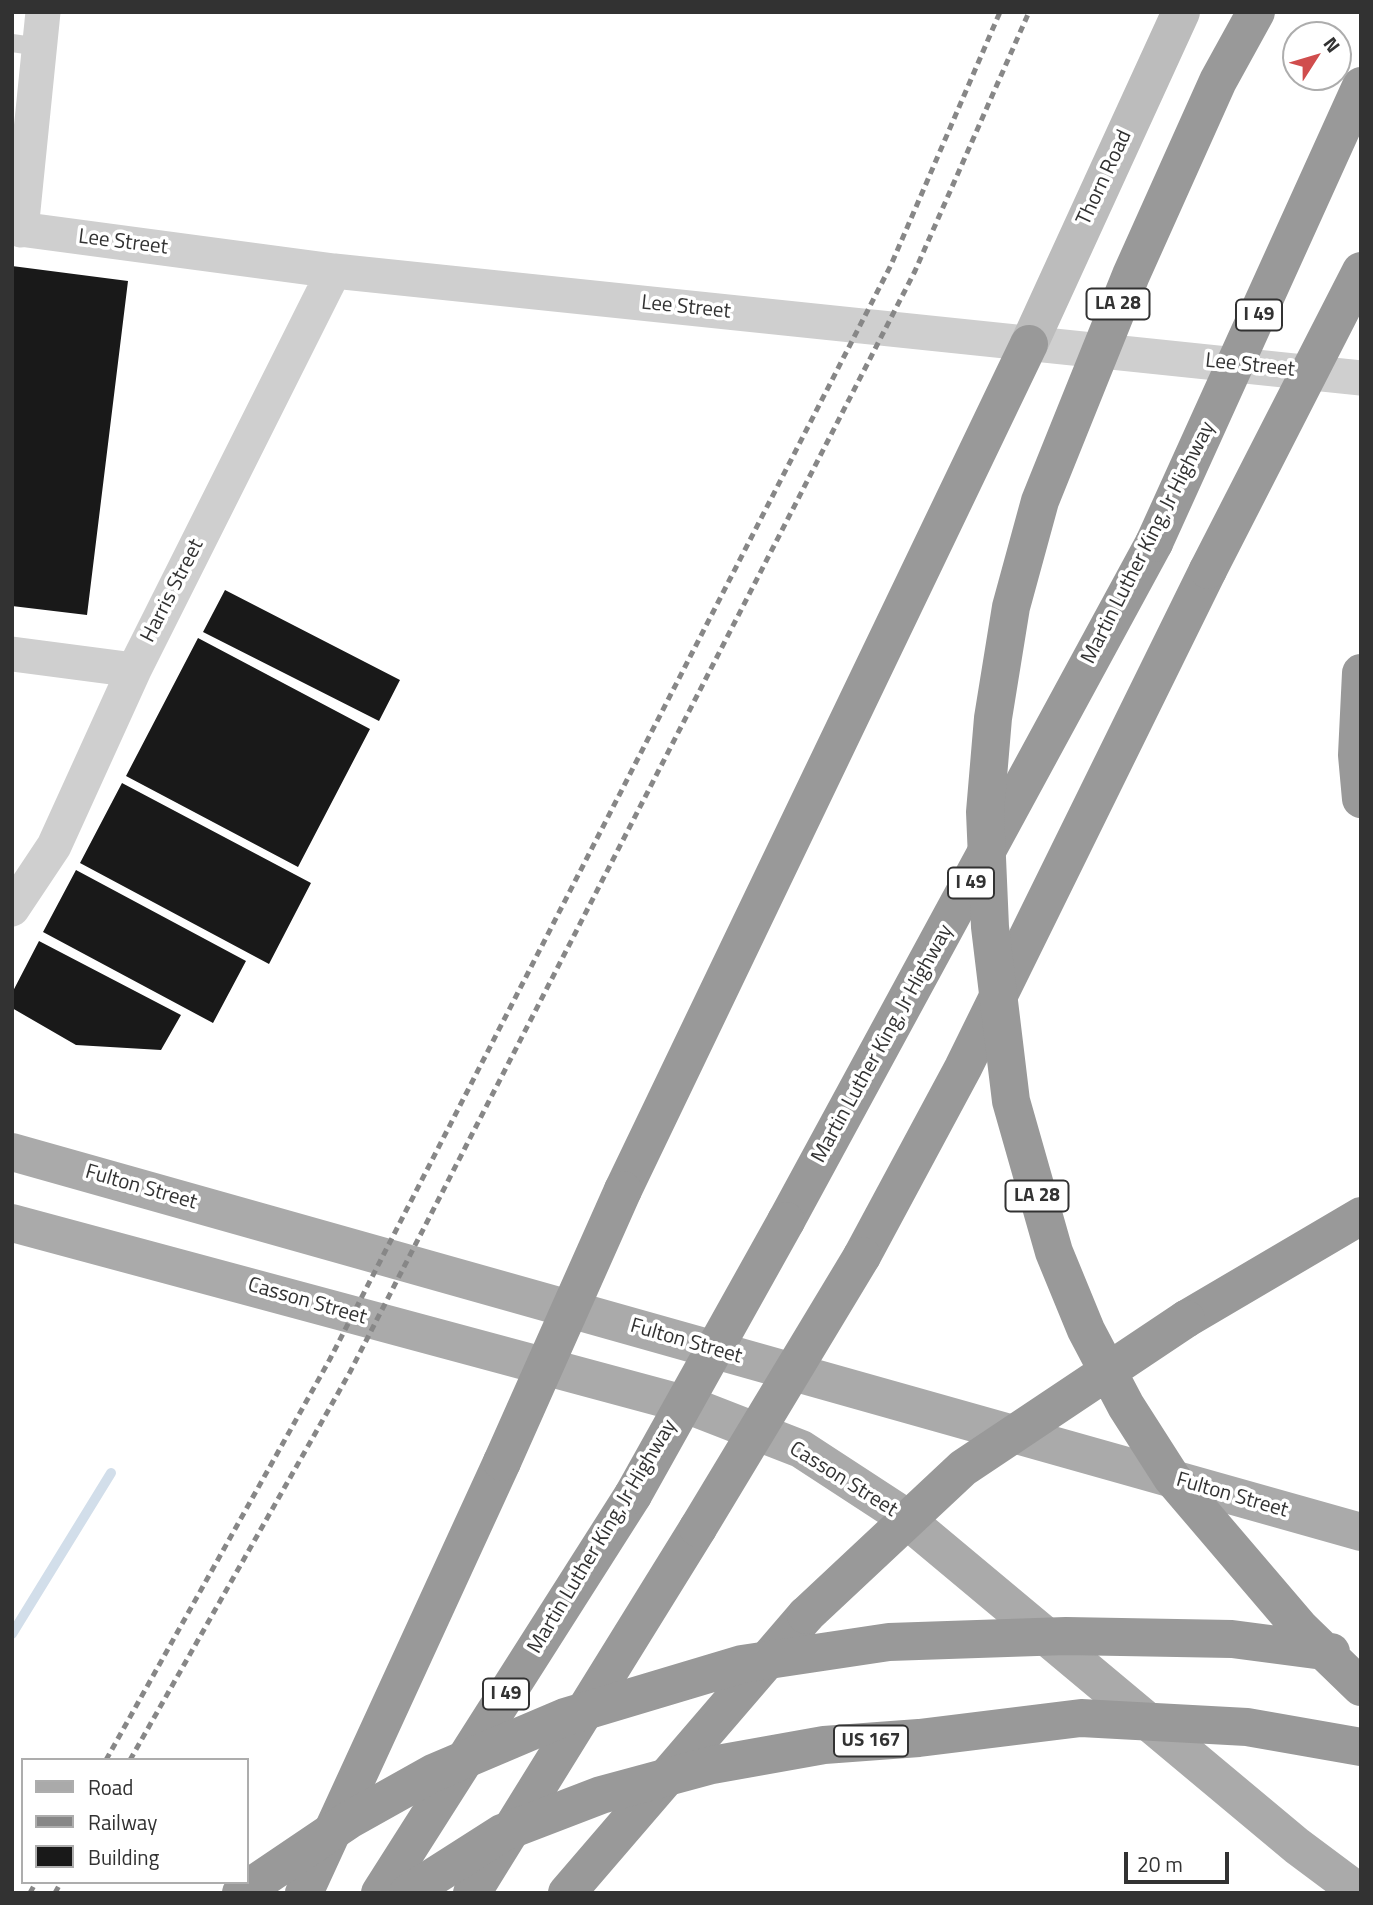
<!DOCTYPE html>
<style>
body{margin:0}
#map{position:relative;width:1373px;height:1905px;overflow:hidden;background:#fff;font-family:"Titillium Web",sans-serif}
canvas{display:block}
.frame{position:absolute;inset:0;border:14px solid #323232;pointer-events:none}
.legend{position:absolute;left:21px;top:1758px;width:228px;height:126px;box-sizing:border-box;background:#fff;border:2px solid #adadad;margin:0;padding:9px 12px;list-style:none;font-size:21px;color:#323232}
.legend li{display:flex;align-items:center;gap:14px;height:35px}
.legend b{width:35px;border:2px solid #adadad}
.north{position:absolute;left:1282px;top:21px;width:70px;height:70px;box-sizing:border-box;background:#fff;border:2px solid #adadad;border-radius:50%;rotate:53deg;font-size:19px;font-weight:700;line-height:28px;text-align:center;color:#323232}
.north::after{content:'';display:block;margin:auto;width:24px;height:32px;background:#d04d4d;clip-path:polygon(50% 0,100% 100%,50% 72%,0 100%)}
.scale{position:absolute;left:1124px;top:1852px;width:105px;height:32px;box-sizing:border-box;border:4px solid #323232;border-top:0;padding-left:9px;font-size:21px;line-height:24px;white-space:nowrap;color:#323232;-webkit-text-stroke:5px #fff;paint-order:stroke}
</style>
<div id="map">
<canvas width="1373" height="1905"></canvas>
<div class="frame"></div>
<ul class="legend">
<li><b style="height:9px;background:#aaa"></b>Road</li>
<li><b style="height:9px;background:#878787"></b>Railway</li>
<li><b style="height:19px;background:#191919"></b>Building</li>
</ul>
<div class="north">N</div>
<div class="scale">20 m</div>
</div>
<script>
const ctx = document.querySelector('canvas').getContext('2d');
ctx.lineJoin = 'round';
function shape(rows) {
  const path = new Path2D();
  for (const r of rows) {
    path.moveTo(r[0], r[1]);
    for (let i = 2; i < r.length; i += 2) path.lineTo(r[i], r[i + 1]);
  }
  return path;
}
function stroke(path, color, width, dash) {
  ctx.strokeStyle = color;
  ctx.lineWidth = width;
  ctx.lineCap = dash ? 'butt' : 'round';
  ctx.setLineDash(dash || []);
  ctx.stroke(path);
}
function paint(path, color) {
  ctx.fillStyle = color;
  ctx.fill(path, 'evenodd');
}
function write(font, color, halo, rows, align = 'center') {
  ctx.font = font + ' "Titillium Web",sans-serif';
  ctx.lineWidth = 7;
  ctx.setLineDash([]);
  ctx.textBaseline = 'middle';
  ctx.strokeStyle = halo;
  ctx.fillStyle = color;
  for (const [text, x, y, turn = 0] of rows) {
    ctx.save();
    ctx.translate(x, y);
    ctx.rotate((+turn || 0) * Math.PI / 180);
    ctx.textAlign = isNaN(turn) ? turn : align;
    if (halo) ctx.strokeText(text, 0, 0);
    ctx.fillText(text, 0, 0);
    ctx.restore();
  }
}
const stream = shape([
 [12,1634,111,1473]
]);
const building = shape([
 [12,266,128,281,87,615,12,606],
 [225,590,400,680,379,721,203,632],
 [198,638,370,729,298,867,126,776],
 [122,783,311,883,269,964,80,863],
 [76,870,246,961,213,1023,43,932],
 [39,941,181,1015,161,1050,76,1045,12,1008,12,993]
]);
const service = shape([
 [12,43,40,47]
]);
const minor = shape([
 [12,228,334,271,1361,378],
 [21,230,43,12],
 [12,654,134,670],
 [12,909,54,846,134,670,334,271]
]);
const secondary = shape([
 [1029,344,1181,12]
]);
const primary = shape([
 [12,1152,1361,1532],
 [12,1223,688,1405,801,1449,896,1511,1297,1846,1360,1893]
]);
const motorway = shape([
 [1361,673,1357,755,1361,799],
 [623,1190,1029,344],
 [786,1221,1154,543],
 [862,1256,963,1068,1208,570],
 [1186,1319,1361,1216],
 [304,1893,502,1462],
 [380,1893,633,1495],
 [472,1893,698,1528],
 [567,1893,806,1615]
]);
const rail = shape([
 [106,1760,330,1359,891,265,1000,12],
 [130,1760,350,1372,915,271,1029,12],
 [30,1893,36,1882],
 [55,1893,61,1882]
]);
const motorwayBridge = shape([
 [1256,12,1218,81,1131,275,1040,501,1011,607,993,718,985,812,990,927,1011,1101,1054,1252,1086,1330,1126,1406,1172,1478,1301,1629,1361,1687],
 [1154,543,1361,86],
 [1208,570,1361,271],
 [502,1462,623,1190],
 [633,1495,786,1221],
 [698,1528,862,1256],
 [806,1615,963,1468,1186,1319],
 [241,1893,349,1820,433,1773,565,1717,742,1664,889,1642,1066,1636,1232,1639,1331,1652],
 [408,1893,502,1833,601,1795,712,1765,824,1745,919,1738,1081,1718,1247,1727,1361,1747]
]);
const shields = [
 [1118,304,63],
 [1259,315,46],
 [971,883,46],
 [1037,1196,63],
 [506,1694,46],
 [871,1741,74]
];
const shieldNames = [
 ["LA 28",1118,304],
 ["I 49",1259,315],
 ["I 49",971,883],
 ["LA 28",1037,1196],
 ["I 49",506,1694],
 ["US 167",871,1741]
];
const streetNames = [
 ["Thorn Road",1105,178,-65],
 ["Lee Street",123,243,7],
 ["Lee Street",686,308,6],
 ["Lee Street",1250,366,6],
 ["Martin Luther King, Jr Highway",1149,543,-63],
 ["Harris Street",173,591,-63],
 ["Martin Luther King, Jr Highway",883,1044,-61],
 ["Fulton Street",141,1188,16],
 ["Casson Street",307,1302,16],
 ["Fulton Street",686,1342,16],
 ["Casson Street",843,1480,32],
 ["Fulton Street",1232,1496,16],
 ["Martin Luther King, Jr Highway",603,1537,-59]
];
stroke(stream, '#d2deea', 10);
paint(building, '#191919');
stroke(service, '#cfcfcf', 18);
stroke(minor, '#cfcfcf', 35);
stroke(secondary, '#bcbcbc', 38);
stroke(primary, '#aaa', 38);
stroke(motorway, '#999', 38);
stroke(rail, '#878787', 5, [7, 5]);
stroke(motorwayBridge, '#999', 38);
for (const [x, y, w] of shields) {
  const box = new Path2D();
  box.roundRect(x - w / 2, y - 15.5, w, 31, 5);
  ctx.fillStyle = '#fff';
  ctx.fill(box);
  stroke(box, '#323232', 2);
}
write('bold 19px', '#323232', null, shieldNames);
write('21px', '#323232', '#fff', streetNames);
</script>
